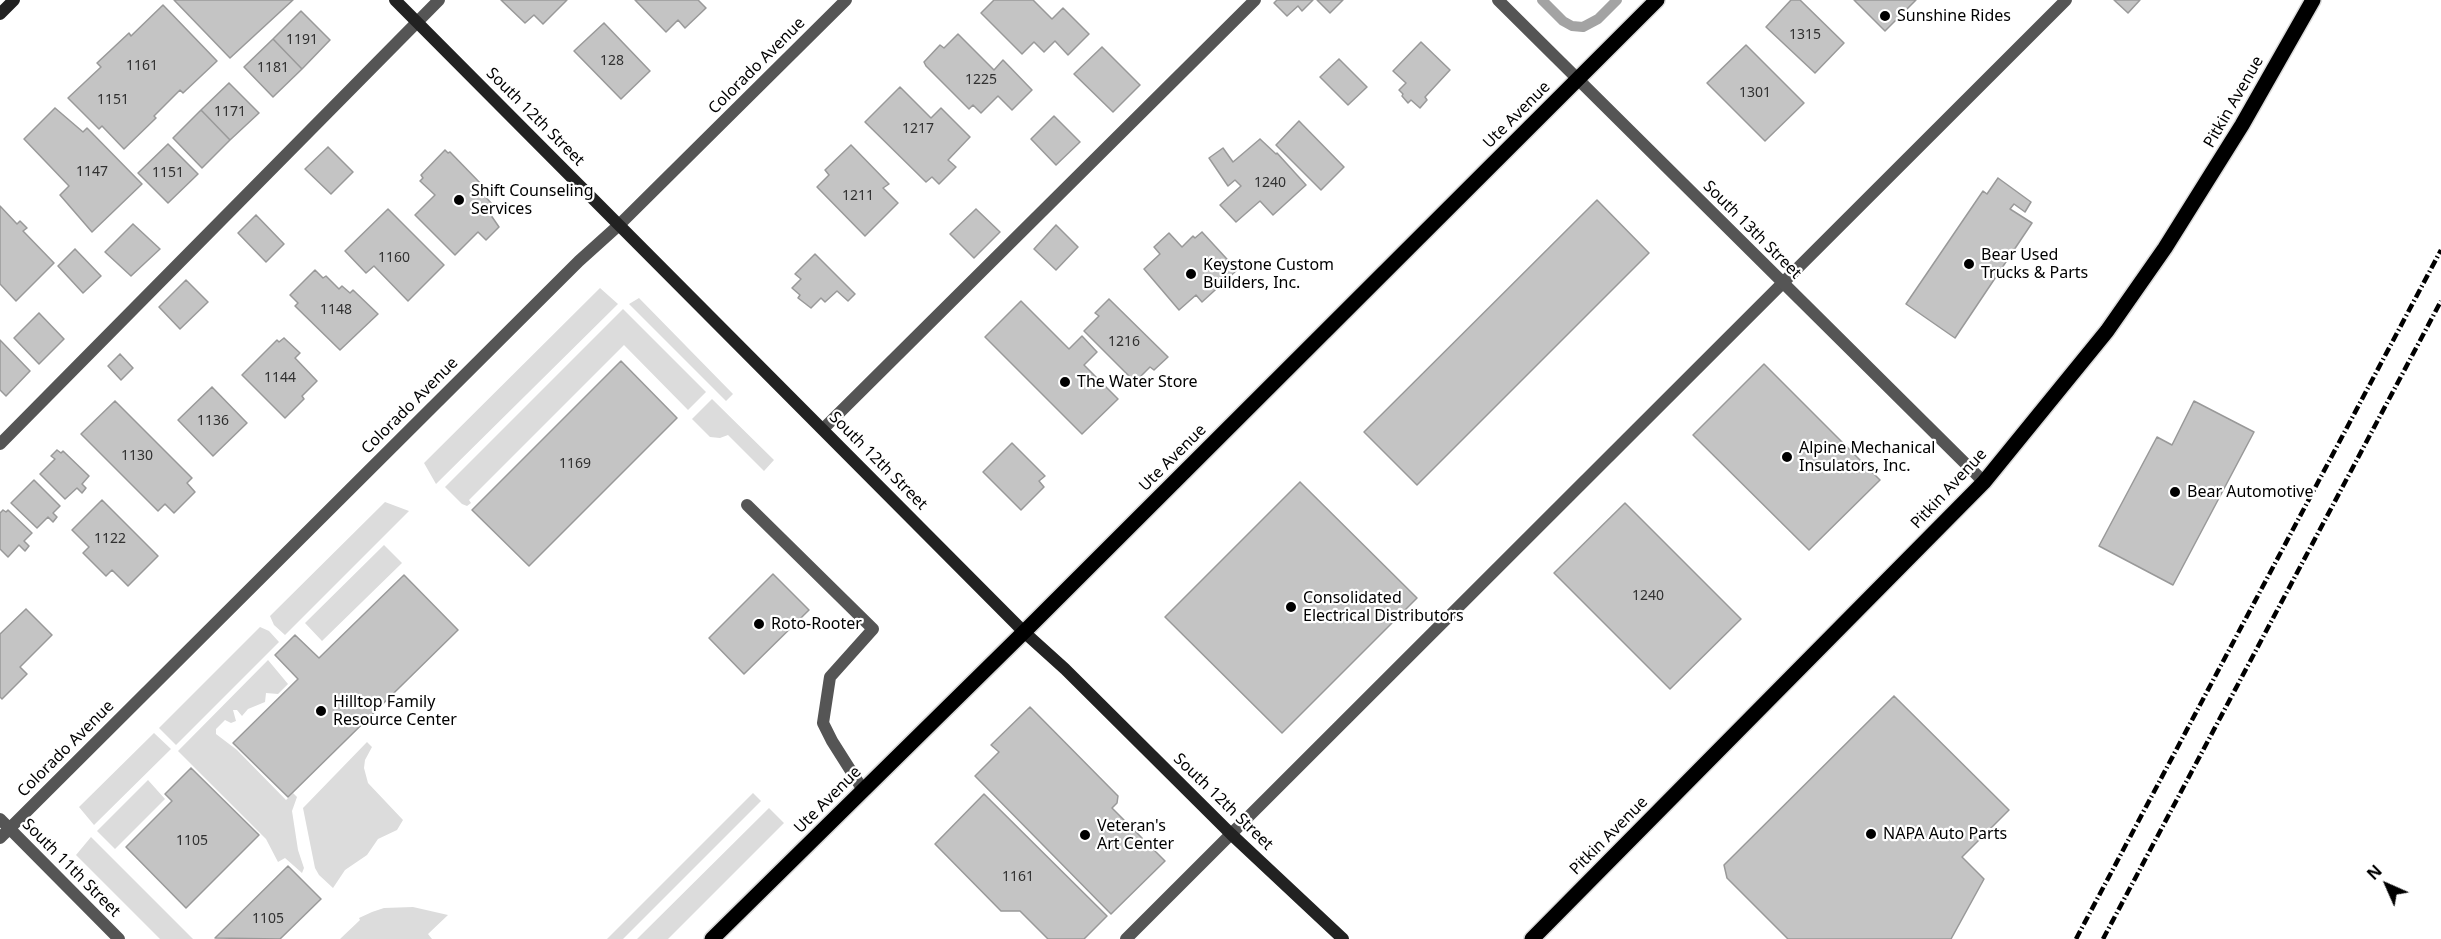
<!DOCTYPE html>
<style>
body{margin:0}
#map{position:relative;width:2441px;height:939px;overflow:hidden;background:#fff;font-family:"Noto Sans",sans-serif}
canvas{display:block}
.north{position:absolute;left:2357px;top:855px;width:60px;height:60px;-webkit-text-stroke:4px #fff;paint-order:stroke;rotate:315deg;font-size:16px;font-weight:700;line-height:24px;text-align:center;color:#000}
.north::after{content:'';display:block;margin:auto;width:21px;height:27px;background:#000;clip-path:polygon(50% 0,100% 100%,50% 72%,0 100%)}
</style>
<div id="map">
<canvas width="2441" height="939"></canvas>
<div class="north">N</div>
</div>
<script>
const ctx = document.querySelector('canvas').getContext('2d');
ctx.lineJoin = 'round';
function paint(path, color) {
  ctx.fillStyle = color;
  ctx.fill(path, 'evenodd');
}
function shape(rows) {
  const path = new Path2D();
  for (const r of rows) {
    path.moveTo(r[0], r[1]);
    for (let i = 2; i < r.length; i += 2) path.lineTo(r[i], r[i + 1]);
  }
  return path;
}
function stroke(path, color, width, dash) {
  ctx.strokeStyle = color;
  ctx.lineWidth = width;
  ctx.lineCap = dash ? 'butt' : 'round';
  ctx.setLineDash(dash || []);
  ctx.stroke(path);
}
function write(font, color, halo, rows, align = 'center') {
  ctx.font = font + ' "Noto Sans",sans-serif';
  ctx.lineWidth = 4.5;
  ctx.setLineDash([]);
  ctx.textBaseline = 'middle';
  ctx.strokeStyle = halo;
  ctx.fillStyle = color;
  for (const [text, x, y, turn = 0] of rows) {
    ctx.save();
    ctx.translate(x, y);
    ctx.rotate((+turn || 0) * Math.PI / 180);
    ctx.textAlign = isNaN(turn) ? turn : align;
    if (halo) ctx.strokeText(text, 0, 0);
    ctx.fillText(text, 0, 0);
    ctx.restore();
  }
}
const green = shape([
 [600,288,618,304,436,484,424,463],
 [639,298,733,394,726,401,629,304],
 [623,309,706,392,688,410,624,345,469,500,471,503,467,506,462,504,445,487],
 [712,399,774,460,764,471,728,435,720,438,710,437,692,419],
 [385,502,409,511,285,635,274,625,270,616],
 [384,545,402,563,322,641,305,623],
 [260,627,269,631,279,642,176,745,159,728],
 [268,660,288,684,278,694,266,693,265,702,248,709,242,716,237,710,233,710,236,721,231,723,225,720,216,729,216,734,237,750,286,800,293,793,297,797,292,811,298,850,304,868,302,873,285,858,278,862,266,839,178,751],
 [154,733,171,749,94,825,79,807],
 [367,742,372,747,365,760,364,768,368,783,403,820,397,830,378,839,367,855,345,870,333,888,319,875,315,868,303,808],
 [148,780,165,799,115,849,97,831],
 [753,793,761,801,623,939,607,939],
 [769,808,784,823,668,939,637,939],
 [91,837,193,939,160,939,76,855],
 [413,907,448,915,428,934,432,939,340,939,360,920,359,918,372,912,384,908]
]);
const stream = shape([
 [1542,0,1563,21,1572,26,1583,27,1598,19,1617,0]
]);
const building = shape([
 [174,0,293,0,230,58,174,0],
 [501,0,567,0,543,24,534,15,525,23,501,0],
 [635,0,698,0,706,8,685,28,678,20,666,32,635,0],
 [994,0,1033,0,1052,19,1063,8,1089,34,1068,55,1055,41,1044,52,1034,42,1022,54,981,13,994,0],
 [1277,0,1313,0,1302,11,1298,6,1287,16,1274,3,1277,0],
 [1317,0,1343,0,1330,13,1317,0],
 [1791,0,1800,0,1844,43,1815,73,1766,27,1791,0],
 [1854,0,1916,0,1885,31,1854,0],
 [2114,0,2140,0,2128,13,2114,0],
 [163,5,217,61,183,93,180,90,154,116,156,118,124,149,102,126,99,129,68,98,101,67,97,63,129,33,131,36,163,5],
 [301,11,330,40,302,69,273,39,301,11],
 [604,23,650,71,621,99,574,51,604,23],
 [958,34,994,70,1003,60,1032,90,1012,110,998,96,981,113,973,105,969,109,926,66,924,62,940,45,944,48,958,34],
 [273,39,302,69,273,97,244,67,273,39],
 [1421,42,1450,70,1425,97,1427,100,1420,108,1411,100,1408,103,1402,96,1403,94,1399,90,1406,83,1393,71,1421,42],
 [1746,45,1804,103,1765,141,1707,83,1746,45],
 [1102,47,1140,85,1113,112,1074,74,1102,47],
 [1339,59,1367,87,1348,105,1320,77,1339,59],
 [229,83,259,113,230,140,201,110,229,83],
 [900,87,931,118,941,108,970,137,948,160,956,167,939,184,932,177,926,182,865,122,900,87],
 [55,108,83,132,87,128,142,184,92,232,60,195,69,186,24,139,55,108],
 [201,110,230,140,202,168,173,138,201,110],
 [1054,116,1080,142,1056,165,1031,139,1054,116],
 [1299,121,1344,167,1321,190,1276,145,1299,121],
 [1260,139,1276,154,1277,153,1306,185,1273,215,1260,201,1236,222,1220,205,1241,186,1235,180,1228,186,1209,158,1223,148,1233,162,1260,139],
 [168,144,198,174,168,203,138,173,168,144],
 [851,145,889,184,883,188,898,203,865,236,817,187,829,175,825,170,851,145],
 [328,147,353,172,331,194,305,169,328,147],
 [445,150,448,153,450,152,484,187,480,191,492,204,488,211,499,227,486,240,478,232,455,255,415,215,435,195,420,181,423,178,421,175,445,150],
 [1998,178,2031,202,2025,212,2014,204,2010,209,2032,223,1955,338,1906,304,1983,191,1987,194,1998,178],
 [1597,200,1649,253,1417,485,1364,432,1597,200],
 [0,206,17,224,20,221,27,228,23,231,54,263,16,301,0,284,0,206],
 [388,209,444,265,408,301,374,266,366,273,345,251,388,209],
 [976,209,1000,232,974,258,950,234,976,209],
 [256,215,284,244,266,262,238,233,256,215],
 [133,224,160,249,131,276,105,252,133,224],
 [1056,225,1078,247,1056,270,1034,249,1056,225],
 [1202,232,1237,270,1202,302,1196,295,1179,310,1144,269,1160,254,1154,247,1169,233,1182,247,1193,236,1195,238,1202,232],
 [75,249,101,276,83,293,58,266,75,249],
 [815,254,855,294,848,301,837,291,825,302,821,298,811,308,798,298,800,295,792,288,801,279,795,274,815,254],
 [315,270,323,278,326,276,339,289,342,286,350,293,353,290,378,314,340,350,295,306,298,303,290,295,315,270],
 [186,280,208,302,180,329,159,307,186,280],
 [1109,299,1168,357,1154,370,1150,367,1135,382,1084,331,1099,316,1095,313,1109,299],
 [1021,301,1069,349,1082,336,1097,352,1084,365,1118,399,1082,434,985,337,1021,301],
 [39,313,64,339,39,364,14,338,39,313],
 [284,338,300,353,295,358,317,381,302,396,304,399,285,418,242,375,277,340,279,342,284,338],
 [0,340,30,371,6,396,0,390,0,340],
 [120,354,133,368,121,380,108,366,120,354],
 [621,361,677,418,529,566,472,510,621,361],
 [1764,364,1880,480,1809,550,1693,435,1764,364],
 [212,387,247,423,213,456,178,420,212,387],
 [115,401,192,478,187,483,195,492,174,513,165,504,158,511,81,434,115,401],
 [2194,401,2254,432,2173,585,2099,546,2157,437,2172,445,2194,401],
 [1012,443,1045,476,1039,481,1044,487,1021,510,983,472,1012,443],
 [57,450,61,453,63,451,89,476,82,484,86,488,82,493,77,488,65,499,40,474,55,459,51,456,57,450],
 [34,480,60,506,53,513,57,517,53,522,48,517,37,528,11,503,34,480],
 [1300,482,1417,598,1282,733,1165,617,1300,482],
 [102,500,158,556,128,586,112,570,106,576,83,553,89,547,72,530,102,500],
 [1625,503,1741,619,1670,689,1554,573,1625,503],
 [3,510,6,512,8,510,32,533,24,541,29,546,25,551,19,545,8,557,0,549,0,513,3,510],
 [773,574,809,610,744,674,709,638,773,574],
 [404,575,458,630,288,797,233,743,298,679,275,655,295,635,319,658,404,575],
 [26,609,52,635,20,667,27,674,2,699,0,697,0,634,26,609],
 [1894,696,2009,810,1962,857,1984,879,1951,939,1788,939,1727,878,1724,865,1894,696],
 [1030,707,1118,796,1117,803,1112,808,1165,861,1111,914,975,776,999,752,991,745,1030,707],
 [191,768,259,835,186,908,126,847,172,801,165,794,191,768],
 [984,794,1107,916,1084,939,1048,939,1020,911,1001,911,935,844,984,794],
 [288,866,321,899,280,939,215,938,288,866]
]);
const lane = shape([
 [823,429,1255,0],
 [0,444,439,0],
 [747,505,873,629,830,677,823,723,832,741,863,790],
 [1126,939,2066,0]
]);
const street = shape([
 [1498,0,1984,482],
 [0,819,119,939],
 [0,838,579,261,619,225,846,0]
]);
const secondary = shape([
 [395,0,1024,632,1065,669,1231,834,1343,939],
 [0,14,14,0]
]);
const primary = shape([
 [712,939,1024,632,1657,0],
 [1532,939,1984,482,2107,331,2165,248,2242,125,2313,0]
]);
const rail = shape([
 [2076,939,2441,250],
 [2103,939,2441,301]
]);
const markers = [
 [1885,16,6,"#000"],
 [459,200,6,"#000"],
 [1969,264,6,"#000"],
 [1191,274,6,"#000"],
 [1065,382,6,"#000"],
 [1787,457,6,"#000"],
 [2175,492,6,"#000"],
 [1291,607,6,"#000"],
 [759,624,6,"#000"],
 [321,711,6,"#000"],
 [1871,834,6,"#000"],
 [1085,835,6,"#000"]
];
const numberNames = [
 ["1315",1805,35],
 ["1191",302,40],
 ["128",612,61],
 ["1161",142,66],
 ["1181",273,68],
 ["1225",981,80],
 ["1301",1755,93],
 ["1151",113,100],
 ["1171",230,112],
 ["1217",918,129],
 ["1147",92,172],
 ["1151",168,173],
 ["1240",1270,183],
 ["1211",858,196],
 ["1160",394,258],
 ["1148",336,310],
 ["1216",1124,342],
 ["1144",280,378],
 ["1136",213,421],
 ["1130",137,456],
 ["1169",575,464],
 ["1122",110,539],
 ["1240",1648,596],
 ["1105",192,841],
 ["1161",1018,877],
 ["1105",268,919]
];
const poiNames = [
 ["Sunshine Rides",1897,16],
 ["Shift Counseling",471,191],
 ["Services",471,209],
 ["Bear Used",1981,255],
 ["Trucks & Parts",1981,273],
 ["Keystone Custom",1203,265],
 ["Builders, Inc.",1203,283],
 ["The Water Store",1077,382],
 ["Alpine Mechanical",1799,448],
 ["Insulators, Inc.",1799,466],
 ["Bear Automotive",2187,492],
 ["Consolidated",1303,598],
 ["Electrical Distributors",1303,616],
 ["Roto-Rooter",771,624],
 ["Hilltop Family",333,702],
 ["Resource Center",333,720],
 ["Veteran's",1097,826],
 ["Art Center",1097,844],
 ["NAPA Auto Parts",1883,834]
];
const streetNames = [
 ["Colorado Avenue",757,66,-45],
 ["Pitkin Avenue",2234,102,-60],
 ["Ute Avenue",1517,115,-45],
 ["South 12th Street",535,117,45],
 ["South 13th Street",1752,230,45],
 ["Colorado Avenue",410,406,-45],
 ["Ute Avenue",1173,458,-45],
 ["South 12th Street",878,461,45],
 ["Pitkin Avenue",1949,489,-47],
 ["Colorado Avenue",66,749,-45],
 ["Ute Avenue",828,800,-45],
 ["South 12th Street",1223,802,44],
 ["Pitkin Avenue",1609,836,-45],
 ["South 11th Street",71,868,45]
];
paint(green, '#dcdcdc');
stroke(stream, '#a3a3a3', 10);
paint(building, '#c4c4c4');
stroke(building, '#999', 1.5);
stroke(primary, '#dbdbdb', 18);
stroke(lane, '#555', 12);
stroke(street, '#555', 12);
stroke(secondary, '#222', 12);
stroke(primary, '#000', 15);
stroke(rail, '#000', 4.5, [9, 3, 1.5, 3]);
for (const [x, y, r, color] of markers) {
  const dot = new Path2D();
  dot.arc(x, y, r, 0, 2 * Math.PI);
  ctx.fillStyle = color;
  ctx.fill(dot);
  stroke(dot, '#fff', 2);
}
write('14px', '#313131', null, numberNames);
write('16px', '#000', '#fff', poiNames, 'left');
write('16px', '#000', '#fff', streetNames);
</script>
